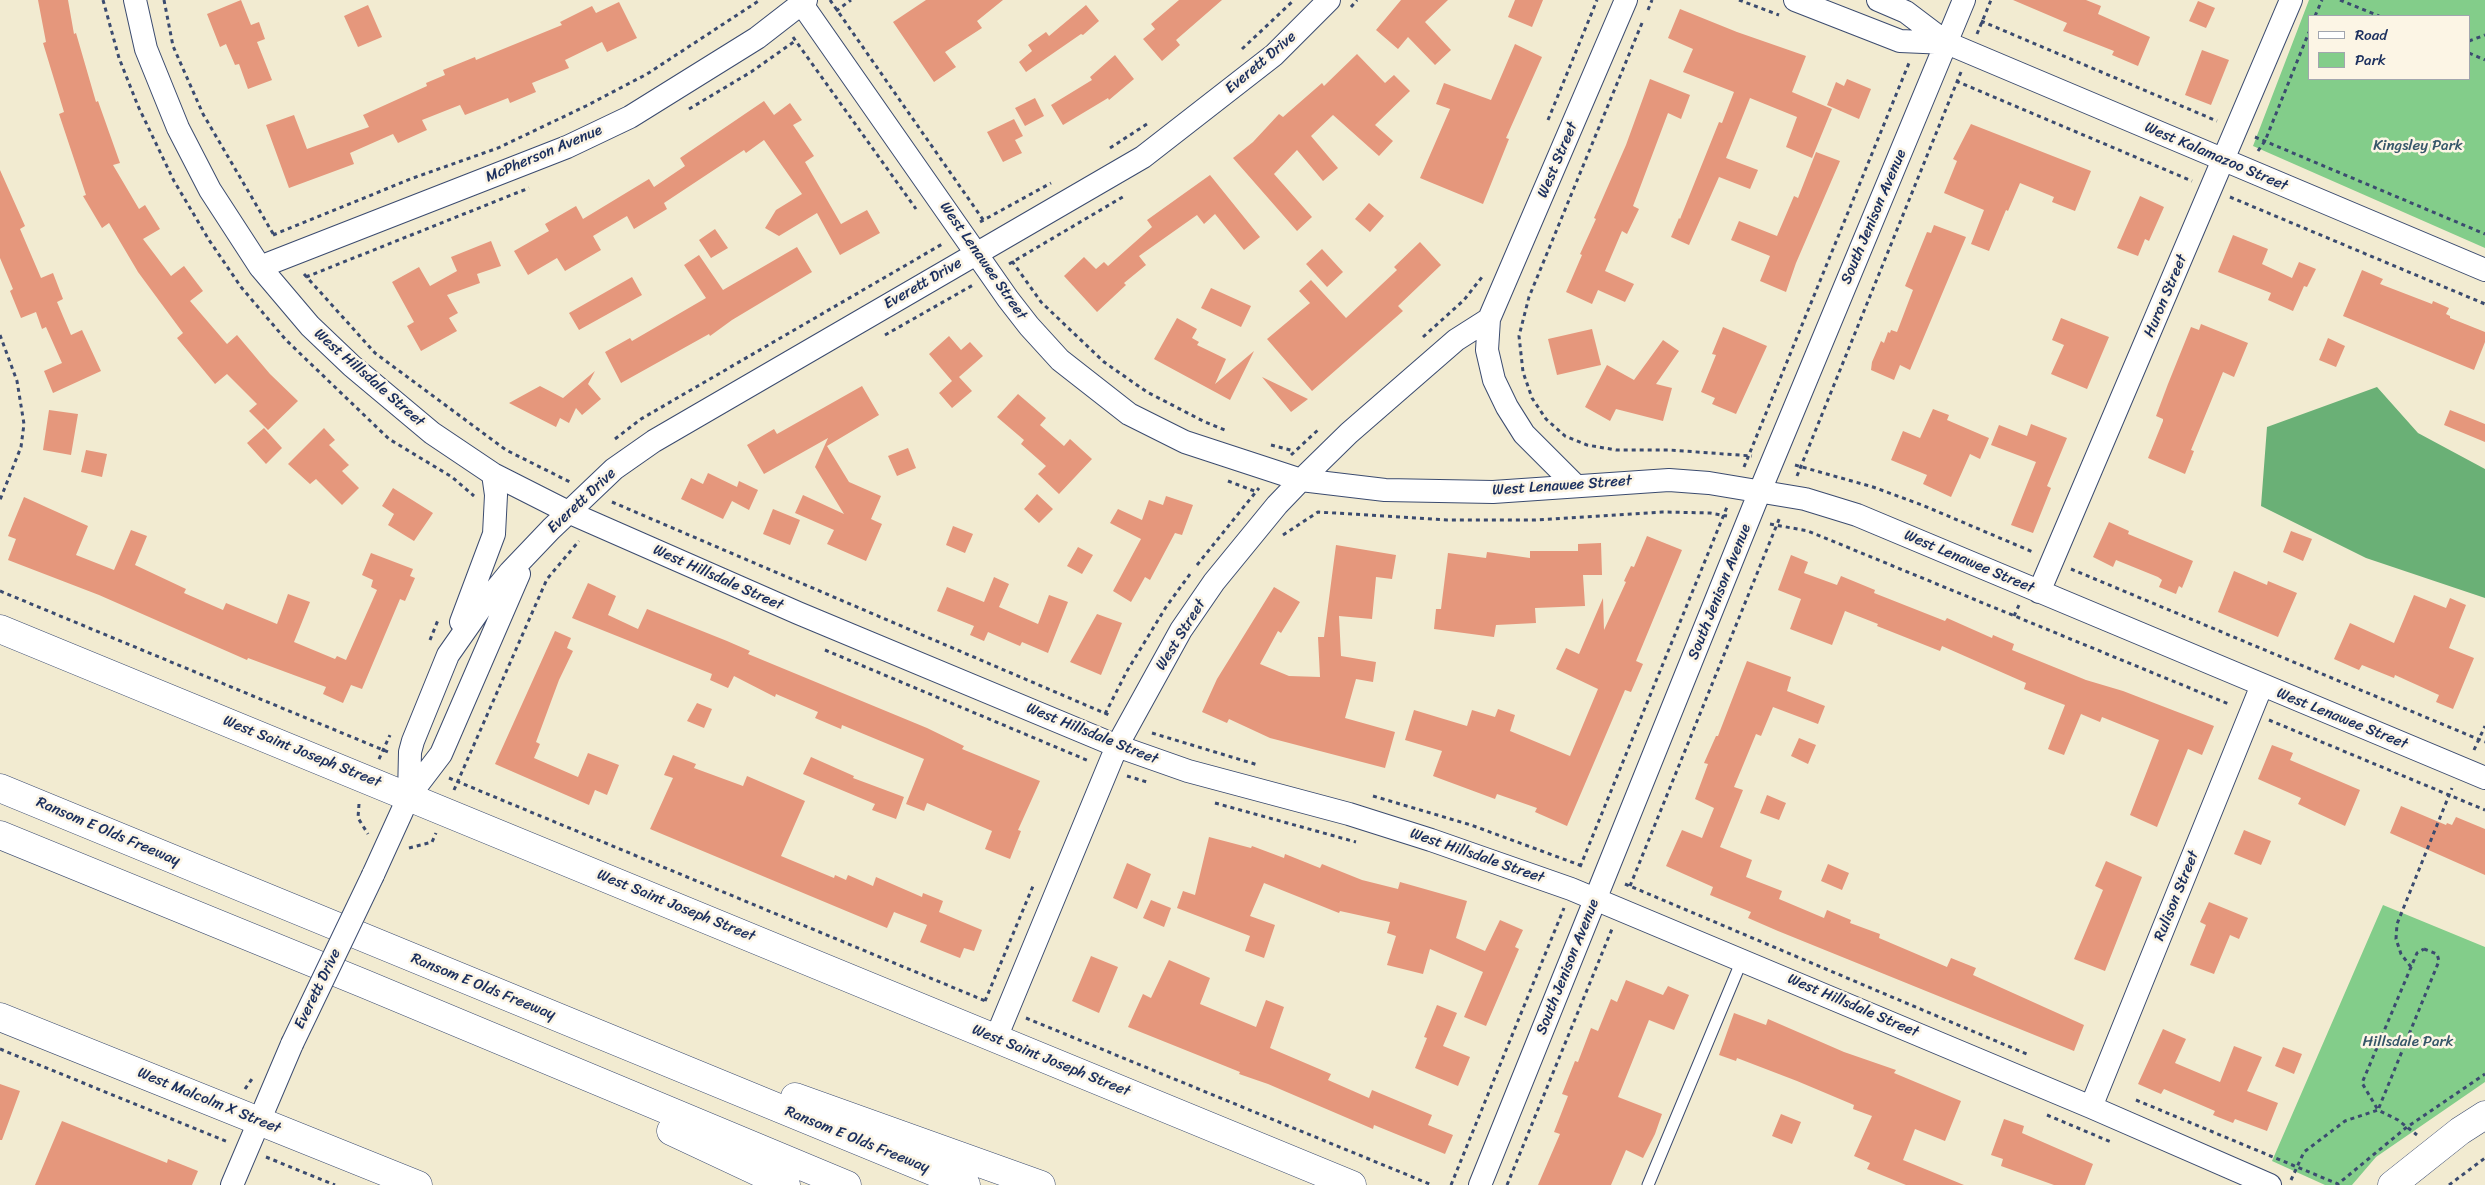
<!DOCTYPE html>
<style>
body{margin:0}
#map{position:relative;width:2485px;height:1185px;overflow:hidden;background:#f2ebd1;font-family:Sriracha,sans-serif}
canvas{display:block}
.legend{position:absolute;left:2308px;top:15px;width:162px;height:65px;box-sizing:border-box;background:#fcf5e5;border:1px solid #a2a6af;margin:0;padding:6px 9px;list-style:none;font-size:15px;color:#1b2f5e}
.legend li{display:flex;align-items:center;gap:10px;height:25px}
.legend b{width:25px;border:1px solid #a2a6af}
</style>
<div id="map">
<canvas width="2485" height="1185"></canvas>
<ul class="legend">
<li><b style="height:6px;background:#fff"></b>Road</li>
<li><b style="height:14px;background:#83cd8a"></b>Park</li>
</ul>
</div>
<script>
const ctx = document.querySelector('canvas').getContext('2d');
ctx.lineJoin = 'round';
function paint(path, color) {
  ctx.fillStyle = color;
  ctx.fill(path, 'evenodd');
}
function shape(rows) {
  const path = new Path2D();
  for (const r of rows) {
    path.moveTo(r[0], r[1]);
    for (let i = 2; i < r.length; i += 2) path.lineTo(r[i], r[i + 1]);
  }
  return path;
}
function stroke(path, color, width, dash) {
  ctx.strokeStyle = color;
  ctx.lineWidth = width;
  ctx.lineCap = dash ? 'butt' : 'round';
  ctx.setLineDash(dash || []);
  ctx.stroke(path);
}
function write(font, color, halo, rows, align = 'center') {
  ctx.font = font + ' Sriracha,sans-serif';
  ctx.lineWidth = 5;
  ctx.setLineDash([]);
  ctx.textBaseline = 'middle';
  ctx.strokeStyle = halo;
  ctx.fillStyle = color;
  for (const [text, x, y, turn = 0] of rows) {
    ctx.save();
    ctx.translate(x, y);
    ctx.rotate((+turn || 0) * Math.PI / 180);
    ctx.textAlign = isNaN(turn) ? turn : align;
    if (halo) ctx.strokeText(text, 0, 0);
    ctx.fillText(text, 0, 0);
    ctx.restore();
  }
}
const green = shape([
 [2309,0,2485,0,2485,248,2253,146],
 [2469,16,2469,79,2309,79,2309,16],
 [2383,905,2485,947,2485,1082,2376,1157,2352,1185,2325,1185,2272,1161]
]);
const forest = shape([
 [2377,387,2418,433,2485,469,2485,598,2366,558,2261,506,2267,427]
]);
const building = shape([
 [38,0,68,0,74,34,76,33,96,102,98,101,120,163,113,165,139,209,145,205,160,229,143,239,171,276,184,266,203,291,190,301,227,344,237,335,270,374,298,401,268,430,249,411,257,404,227,374,215,384,177,338,183,333,138,272,109,223,102,228,83,196,86,195,59,114,64,112,43,43,46,42],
 [241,0,251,25,259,22,265,39,257,42,272,80,248,89,239,64,235,65,226,44,220,47,207,14],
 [926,0,1003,0,977,21,982,28,945,52,956,67,934,82,893,22],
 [1179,0,1222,0,1176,40,1180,45,1162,61,1143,39,1155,29,1151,24],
 [1401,0,1448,0,1425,22,1451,50,1435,65,1408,37,1398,49,1376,30],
 [1515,0,1543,0,1532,27,1508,17],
 [2013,0,2086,0,2101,6,2098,14,2150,37,2138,66,2112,55,2114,51,2063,31,2067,23],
 [2198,1,2215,8,2206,28,2189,21],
 [619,2,637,38,607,52,602,42,565,60,569,68,532,83,536,92,510,103,508,98,465,115,460,105,422,120,427,130,398,143,393,134,350,153,354,164,289,188,266,125,294,115,307,149,369,127,363,115,427,86,426,83,445,75,443,70,475,57,476,60,562,25,560,22,592,6,596,13],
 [368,5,382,37,358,47,344,16],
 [1086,5,1099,21,1083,35,1081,34,1026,72,1019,62,1032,51,1028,45,1046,32,1049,36],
 [1680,9,1737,32,1806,56,1792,92,1832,109,1812,158,1786,147,1797,117,1750,98,1726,158,1758,170,1750,189,1719,177,1689,245,1671,237,1679,218,1680,219,1719,122,1722,123,1734,92,1683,72,1693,49,1668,38],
 [1515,44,1542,57,1506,138,1509,139,1483,204,1420,178,1450,109,1436,104,1444,83,1491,100],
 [2202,50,2229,60,2211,105,2185,95],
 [1357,54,1385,83,1394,75,1410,91,1375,125,1393,141,1379,156,1333,115,1311,136,1338,168,1323,181,1297,150,1274,174,1312,217,1297,231,1233,158,1253,142,1279,114,1283,117,1322,83,1324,86],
 [1115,55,1134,79,1109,100,1108,98,1063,125,1051,105,1092,80,1090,77],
 [1650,79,1690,95,1681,119,1668,113,1633,206,1639,209,1627,234,1622,231,1605,271,1634,284,1625,302,1598,290,1592,304,1566,292,1582,255,1580,254,1596,219,1594,218,1626,145],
 [1847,79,1871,89,1859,119,1827,105,1836,82,1844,86],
 [1035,98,1044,116,1025,126,1015,108],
 [764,101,774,115,790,103,802,120,793,125,814,156,805,162,841,224,867,210,880,233,840,255,817,213,779,236,765,228,776,210,802,194,764,140,746,153,744,150,664,203,667,209,634,229,627,216,593,236,601,250,565,271,557,258,528,275,514,251,549,231,545,224,576,206,583,219,649,179,654,187,685,166,680,158],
 [1014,119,1023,136,1015,140,1022,153,1003,162,987,132],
 [1971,124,2091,171,2075,211,2052,202,2054,197,2020,183,2008,211,2006,210,1989,251,1971,244,1984,210,1944,193,1957,161,1953,159],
 [1816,152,1840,161,1796,263,1786,292,1760,281,1770,256,1731,240,1739,221,1777,236,1794,196,1798,198],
 [0,170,25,226,20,229,41,278,53,273,63,299,57,302,71,335,82,330,101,371,53,393,44,371,62,363,46,327,42,329,36,312,21,318,10,291,13,289,0,258],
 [1210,175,1260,237,1244,250,1215,214,1204,224,1197,215,1139,256,1146,265,1124,283,1126,285,1097,312,1064,276,1084,257,1096,269,1104,262,1108,266,1152,227,1147,220],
 [2140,196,2164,207,2149,241,2145,239,2138,256,2117,248],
 [1369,203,1384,216,1370,232,1355,219],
 [1934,225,1966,237,1910,370,1900,365,1894,380,1871,370,1872,362,1881,341,1884,343,1888,332,1890,333,1891,330,1897,332,1913,290,1905,286,1927,232,1931,233],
 [715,229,728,248,711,258,699,240],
 [2233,235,2268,249,2262,264,2292,278,2299,262,2316,269,2307,287,2304,286,2293,311,2268,300,2271,293,2218,272],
 [491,241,501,266,477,274,480,283,447,295,458,313,449,318,457,331,421,351,407,326,414,322,392,282,419,267,430,286,457,271,451,257],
 [1420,242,1441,265,1398,306,1403,311,1312,391,1267,339,1310,303,1299,291,1311,280,1346,318,1397,270,1394,267],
 [797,247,812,272,732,320,710,336,709,334,621,383,605,352,630,338,632,341,706,298,684,265,699,255,723,290],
 [1322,249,1343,272,1327,287,1306,264],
 [2362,270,2383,279,2380,284,2432,304,2433,301,2449,308,2446,314,2450,316,2450,318,2485,332,2485,342,2474,370,2343,316],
 [632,277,642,295,579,330,569,313],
 [1211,288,1251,306,1241,327,1201,308],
 [1177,318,1197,329,1192,338,1199,342,1197,345,1226,359,1215,384,1254,351,1230,400,1154,359],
 [2061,318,2109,337,2087,389,2051,374,2064,345,2052,340],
 [2201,324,2248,343,2234,377,2223,372,2191,450,2194,451,2185,474,2148,458,2163,421,2163,419,2156,416,2168,384,2191,327,2199,330],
 [1723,327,1767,346,1736,414,1712,404,1715,398,1701,392,1716,355,1712,354],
 [1592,329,1601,365,1557,375,1548,339],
 [949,336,961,350,970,342,983,356,959,377,972,391,952,408,939,393,952,381,929,354],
 [2328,338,2345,346,2336,367,2319,360],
 [1663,340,1679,351,1656,384,1672,388,1663,421,1616,409,1610,421,1585,407,1607,365,1634,380],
 [595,371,588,384,601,399,582,415,576,408,569,423,560,418,556,427,509,403,540,386,563,398],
 [1262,377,1308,399,1291,412],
 [862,386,879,415,827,446,849,482,881,496,871,519,882,524,866,561,827,544,834,530,795,513,803,495,844,514,815,467,828,438,764,474,747,445,774,429,777,434],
 [1018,394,1046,418,1040,425,1064,446,1070,439,1092,459,1059,494,1038,474,1046,466,1021,444,1024,440,997,417],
 [1933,409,1949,415,1947,420,1989,438,1980,459,1970,454,1951,497,1923,484,1927,475,1891,460,1903,431,1920,438],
 [49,410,78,414,71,455,43,450],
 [2450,410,2485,424,2485,442,2444,425],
 [2031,424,2067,438,2047,486,2051,488,2033,533,2011,525,2036,462,1991,445,1999,425,2027,436],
 [264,428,282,448,266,464,247,443],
 [324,428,335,440,329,445,349,465,342,471,359,488,342,505,316,479,310,484,288,464],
 [908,448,916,468,897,476,888,456],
 [86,450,107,454,102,477,81,472],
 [708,473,737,487,739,481,758,490,749,510,732,501,723,519,681,499,691,478,703,484],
 [393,488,433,513,414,541,388,525,394,514,382,506],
 [1037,494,1053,509,1039,523,1024,509],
 [1166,496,1193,505,1182,535,1175,533,1150,580,1145,577,1131,602,1113,591,1141,539,1110,523,1118,509,1142,520,1149,500,1163,505],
 [24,497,88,526,76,555,114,570,131,530,147,536,135,565,186,589,184,593,223,610,226,603,277,624,288,594,310,602,294,642,335,659,337,656,346,660,377,590,371,587,373,580,362,575,371,553,413,569,410,576,415,578,405,601,400,599,362,689,351,685,343,703,323,694,326,687,248,658,247,660,99,595,8,560,16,539,8,536],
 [773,509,800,520,790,545,763,534],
 [2109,522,2129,531,2128,534,2193,561,2182,588,2179,586,2176,594,2159,587,2162,580,2158,577,2116,560,2113,567,2093,557],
 [953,526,973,534,965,553,946,545],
 [2291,531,2312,539,2303,561,2283,552],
 [1647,536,1682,550,1636,661,1643,664,1631,692,1625,690,1567,826,1535,812,1537,808,1497,794,1495,799,1433,776,1442,751,1405,740,1414,710,1467,726,1472,710,1495,717,1498,709,1515,715,1510,731,1570,756,1598,689,1556,669,1566,648,1579,654,1603,598,1604,630,1626,582,1624,581,1631,566,1634,567],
 [1601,543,1602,575,1583,575,1585,606,1535,608,1536,623,1496,625,1494,637,1434,629,1436,609,1441,609,1448,553,1486,558,1487,552,1530,558,1530,551,1578,551,1578,544],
 [1336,545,1396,555,1392,579,1376,577,1372,619,1339,616,1341,656,1376,662,1373,682,1356,679,1345,718,1395,732,1385,768,1270,738,1229,719,1227,723,1202,712,1217,679,1274,587,1300,602,1281,633,1278,631,1260,664,1289,676,1320,677,1318,637,1324,637],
 [1078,547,1093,555,1082,574,1067,566],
 [1791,555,1808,562,1804,573,1837,585,1841,576,1875,590,1874,593,1945,621,1947,618,1992,638,1993,635,2014,644,2012,650,2086,680,2123,691,2214,726,2202,755,2188,749,2157,827,2130,815,2159,740,2102,717,2100,722,2081,714,2064,755,2048,749,2065,705,2024,689,2026,683,1942,646,1940,651,1877,626,1878,624,1845,611,1832,645,1790,629,1801,599,1778,590],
 [2234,571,2267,585,2268,581,2297,593,2278,637,2218,612],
 [994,577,1009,584,999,607,1038,624,1049,595,1068,602,1048,653,1022,642,1020,646,988,632,984,641,970,635,974,626,937,611,947,587,984,602],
 [588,583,616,596,608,615,638,629,647,609,727,641,750,651,748,654,927,728,964,746,962,749,1040,781,1018,830,1021,831,1010,859,985,849,992,831,927,803,924,811,906,804,924,759,842,725,841,729,815,718,818,712,776,694,775,697,734,676,728,688,710,680,712,674,572,618],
 [2414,595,2446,608,2450,598,2466,605,2449,648,2474,658,2453,709,2436,702,2439,695,2395,675,2394,678,2362,665,2359,670,2334,659,2350,623,2394,643],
 [1097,614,1122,623,1101,675,1070,662],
 [555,631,571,638,567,648,573,651,559,680,536,742,540,744,534,758,578,777,588,753,619,765,607,795,595,790,589,805,495,764],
 [1747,661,1791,677,1787,691,1825,706,1818,724,1773,707,1761,736,1756,734,1734,787,1743,790,1720,847,1752,860,1746,877,1782,891,1779,899,1824,918,1827,910,1851,920,1850,923,1880,934,1879,938,1947,967,1951,958,1976,968,1973,975,2084,1025,2074,1051,1778,931,1748,918,1751,912,1710,895,1713,887,1666,866,1682,830,1702,838,1714,808,1695,799,1708,764,1704,763,1716,736,1718,736],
 [697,703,712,709,704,728,687,721],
 [1799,738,1816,745,1808,764,1791,756],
 [2272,745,2293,753,2290,760,2360,790,2345,826,2298,804,2301,798,2258,779],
 [673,755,696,764,694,768,743,786,747,776,805,801,781,856,834,878,835,875,846,880,848,875,873,886,876,877,922,897,923,893,943,901,939,912,982,930,974,951,964,948,960,958,920,942,927,925,894,912,887,928,650,829,673,778,664,775],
 [811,757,854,776,853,778,904,797,896,819,872,810,875,804,803,774],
 [1767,795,1786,803,1779,820,1760,813],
 [2401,806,2446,825,2447,823,2452,825,2456,817,2485,829,2485,875,2390,833],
 [2244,830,2271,841,2261,865,2234,854],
 [1209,837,1251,848,1252,846,1284,858,1285,854,1320,868,1322,864,1362,880,1398,889,1400,882,1467,901,1456,938,1485,951,1500,920,1523,930,1515,947,1519,949,1486,1026,1464,1017,1483,972,1430,949,1423,974,1387,965,1396,936,1387,933,1390,922,1340,911,1339,913,1264,883,1250,916,1275,925,1264,958,1245,951,1250,936,1177,908,1183,891,1195,895],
 [2106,861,2142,877,2105,971,2074,959,2103,890,2095,886],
 [1127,863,1151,874,1137,909,1113,898],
 [1828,864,1849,873,1842,890,1821,881],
 [1151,900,1171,908,1164,927,1143,918],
 [2209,902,2248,918,2239,939,2230,935,2214,974,2190,965,2206,925,2200,922],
 [1091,956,1118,967,1099,1013,1072,1001],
 [1169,960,1210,978,1200,1004,1256,1027,1266,1000,1284,1007,1270,1048,1331,1074,1328,1080,1369,1098,1372,1090,1432,1115,1428,1125,1453,1135,1445,1154,1374,1125,1373,1129,1268,1084,1239,1074,1240,1072,1128,1027,1143,994,1151,998],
 [1626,980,1663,995,1668,986,1689,995,1674,1030,1649,1020,1618,1097,1662,1114,1655,1134,1643,1158,1626,1150,1611,1185,1538,1185,1560,1134,1554,1132,1568,1096,1562,1094,1575,1061,1578,1062,1591,1028,1598,1031,1611,999,1617,1002],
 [1437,1005,1457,1013,1443,1046,1470,1057,1458,1086,1415,1068,1427,1038,1424,1037],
 [1734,1013,1766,1025,1768,1019,1844,1052,1896,1070,1894,1073,1961,1101,1945,1141,1915,1129,1903,1160,1964,1185,1906,1185,1867,1169,1870,1163,1854,1156,1872,1116,1853,1109,1854,1105,1797,1081,1737,1058,1736,1061,1719,1055],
 [2163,1029,2186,1039,2175,1063,2220,1082,2234,1046,2262,1057,2247,1091,2278,1103,2267,1131,2235,1119,2233,1123,2213,1115,2215,1111,2164,1089,2161,1094,2138,1084],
 [2283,1047,2302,1054,2294,1074,2275,1066],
 [0,1084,20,1091,2,1140,0,1140],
 [1781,1114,1801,1122,1792,1144,1772,1136],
 [2004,1119,2024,1126,2022,1133,2093,1164,2085,1185,2054,1185,2001,1166,2003,1159,1991,1155],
 [62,1121,167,1163,168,1159,198,1171,192,1185,35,1185]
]);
const path = shape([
 [103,0,119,58,138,106,174,181,209,240,241,287,286,340,389,439,452,477,474,496],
 [164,0,173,46,203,114,275,237],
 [830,0,984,221],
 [1739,0,1779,15],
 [2340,0,2379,16],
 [1351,7,1357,0],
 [1648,10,1652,0],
 [836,11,851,0],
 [2315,16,2322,0],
 [1981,21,2217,121],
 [1642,23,1529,297,1519,336,1523,372,1532,398,1546,419,1565,436,1587,445,1616,450,1670,450,1752,456],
 [1977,34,1991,0],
 [793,37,916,209],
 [2469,41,2485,35],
 [1242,49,1294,0],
 [2469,53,2485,60],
 [1956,81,2192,181],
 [689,109,751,72,795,41],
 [1548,120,1597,0],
 [2255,137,2485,234],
 [1110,148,1147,124],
 [2258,151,2265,141,2309,32],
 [2230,197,2485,304],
 [980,222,1051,183],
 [273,235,413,178,498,148,586,106,647,74,760,0],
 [1012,261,1041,302,1104,362,1147,392,1203,421,1227,431],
 [1009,264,1126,195],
 [304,274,375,353,506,450,570,482],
 [306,277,529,188],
 [0,335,17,381,24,424,21,447,0,500],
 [885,335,973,285],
 [1423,337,1464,300,1482,277],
 [615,439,641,419,944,243],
 [1271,445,1294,451],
 [1291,455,1319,429],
 [1795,465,1873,487,1922,505,2033,552],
 [1744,467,1909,63],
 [1797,476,1961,72],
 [1228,481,1257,492],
 [612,502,1109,715],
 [1770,524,1808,531,2231,705],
 [1283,535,1318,512,1447,520,1534,520,1662,512,1710,513,1727,516],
 [1197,565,1259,488],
 [2071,569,2485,742],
 [0,591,388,752],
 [2014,616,2019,605],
 [430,640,438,620],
 [825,650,1089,761],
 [1105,714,1127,671,1166,607,1190,574],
 [2269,720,2485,810],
 [1152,733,1258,765],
 [2474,750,2485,726],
 [379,759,390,735],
 [1127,776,1147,782],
 [449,778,988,1002],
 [454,790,547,579,579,541],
 [1373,796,1471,825,1585,867],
 [1215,803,1356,842],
 [359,804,358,818,368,834],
 [409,848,432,842,436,833],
 [1580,867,1727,507],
 [1625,884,2029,1055],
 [1630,886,1780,517],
 [2424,949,2437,954,2439,961,2378,1110,2362,1083,2417,953,2424,949],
 [2411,967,2401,954,2396,939,2397,924,2452,788],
 [985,1001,1033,886],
 [1026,1018,1432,1185],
 [0,1049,228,1142],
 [245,1089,254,1076],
 [2136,1100,2338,1184,2407,1127,2485,1074],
 [2047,1115,2111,1142],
 [266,1157,335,1185],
 [2291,1180,2304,1152,2345,1121,2378,1110,2398,1120,2417,1135],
 [1451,1185,1564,908],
 [1507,1185,1612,929],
 [2449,1185,2485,1158]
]);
const service = shape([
 [1648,1185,1742,960]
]);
const minor = shape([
 [135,0,146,49,178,128,210,190,260,267,310,326,352,366,432,433,493,474,568,512,798,613,1117,746,1188,771,1349,814,1431,840,1571,889,2091,1107,2270,1185],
 [799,0,1008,299,1029,326,1060,360,1129,414,1185,442,1301,480,1385,490,1493,492,1669,480,1709,483,1805,499,1857,515,2485,778],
 [1795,0,1900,41,1947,43],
 [1878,0,1906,12,1947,43,2485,270],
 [260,267,567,147,630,117,757,38,806,0],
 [1489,319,1487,350,1494,380,1507,407,1524,434,1574,484],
 [2039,592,2291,0],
 [461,622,494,534,496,495,493,474],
 [409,796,410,752,413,741,448,655,483,605,510,572,551,529,614,469,654,441,1143,157,1274,55,1329,0],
 [373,875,409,796,441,754,519,574],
 [996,1038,1117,746,1181,630,1214,582,1277,505,1301,480,1349,433,1456,340,1489,319,1626,0],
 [2091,1107,2262,685],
 [232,1185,292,1044],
 [1480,1185,1760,491,1964,0]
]);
const tertiary = shape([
 [0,1017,418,1185]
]);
const secondary = shape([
 [0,629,1352,1185]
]);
const primary = shape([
 [2392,1185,2460,1131,2485,1115]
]);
const motorway = shape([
 [0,788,966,1185],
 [0,835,365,984,847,1185],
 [795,1097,1041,1185],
 [671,1131,786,1185]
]);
const minorBridge = shape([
 [292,1044,373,875]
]);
const streetNames = [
 ["Everett Drive",1261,63,-40],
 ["McPherson Avenue",544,154,-23],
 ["West Kalamazoo Street",2216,157,23],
 ["West Street",1558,160,-67],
 ["South Jenison Avenue",1874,217,-67],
 ["West Lenawee Street",983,261,55],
 ["Everett Drive",923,284,-30],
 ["Huron Street",2166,296,-67],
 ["West Hillsdale Street",369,378,41],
 ["West Lenawee Street",1562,486,-4],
 ["Everett Drive",582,501,-43],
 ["West Lenawee Street",1969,562,23],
 ["West Hillsdale Street",718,578,24],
 ["South Jenison Avenue",1720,592,-68],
 ["West Street",1181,635,-58],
 ["West Lenawee Street",2342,719,22],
 ["West Hillsdale Street",1092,734,22],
 ["West Saint Joseph Street",302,752,22],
 ["Ransom E Olds Freeway",108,832,23],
 ["West Hillsdale Street",1477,856,19],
 ["Rulison Street",2177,896,-68],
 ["West Saint Joseph Street",676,906,22],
 ["South Jenison Avenue",1568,967,-68],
 ["Ransom E Olds Freeway",483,987,22],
 ["Everett Drive",318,989,-64],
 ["West Hillsdale Street",1853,1006,23],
 ["West Saint Joseph Street",1051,1061,22],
 ["West Malcolm X Street",209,1101,22],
 ["Ransom E Olds Freeway",857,1140,22]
];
const parkNames = [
 ["Kingsley Park",2418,146],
 ["Hillsdale Park",2408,1042]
];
paint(green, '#83cd8a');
paint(forest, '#6ab076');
paint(building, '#e5977c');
stroke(service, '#3b4b6f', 13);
stroke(minor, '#3b4b6f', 24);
stroke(tertiary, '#3b4b6f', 29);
stroke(secondary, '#3b4b6f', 29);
stroke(primary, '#3b4b6f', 29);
stroke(motorway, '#3b4b6f', 29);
stroke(path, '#3b4b6f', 3, [4, 4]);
stroke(service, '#fff', 11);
stroke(minor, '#fff', 22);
stroke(tertiary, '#fff', 28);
stroke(secondary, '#fff', 28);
stroke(primary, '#fff', 28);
stroke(motorway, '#fff', 28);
stroke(minorBridge, '#3b4b6f', 24, []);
stroke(minorBridge, '#fff', 22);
write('15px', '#1b2f5e', '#fcf5e5', streetNames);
write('15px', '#355669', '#fcf5e5', parkNames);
</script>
